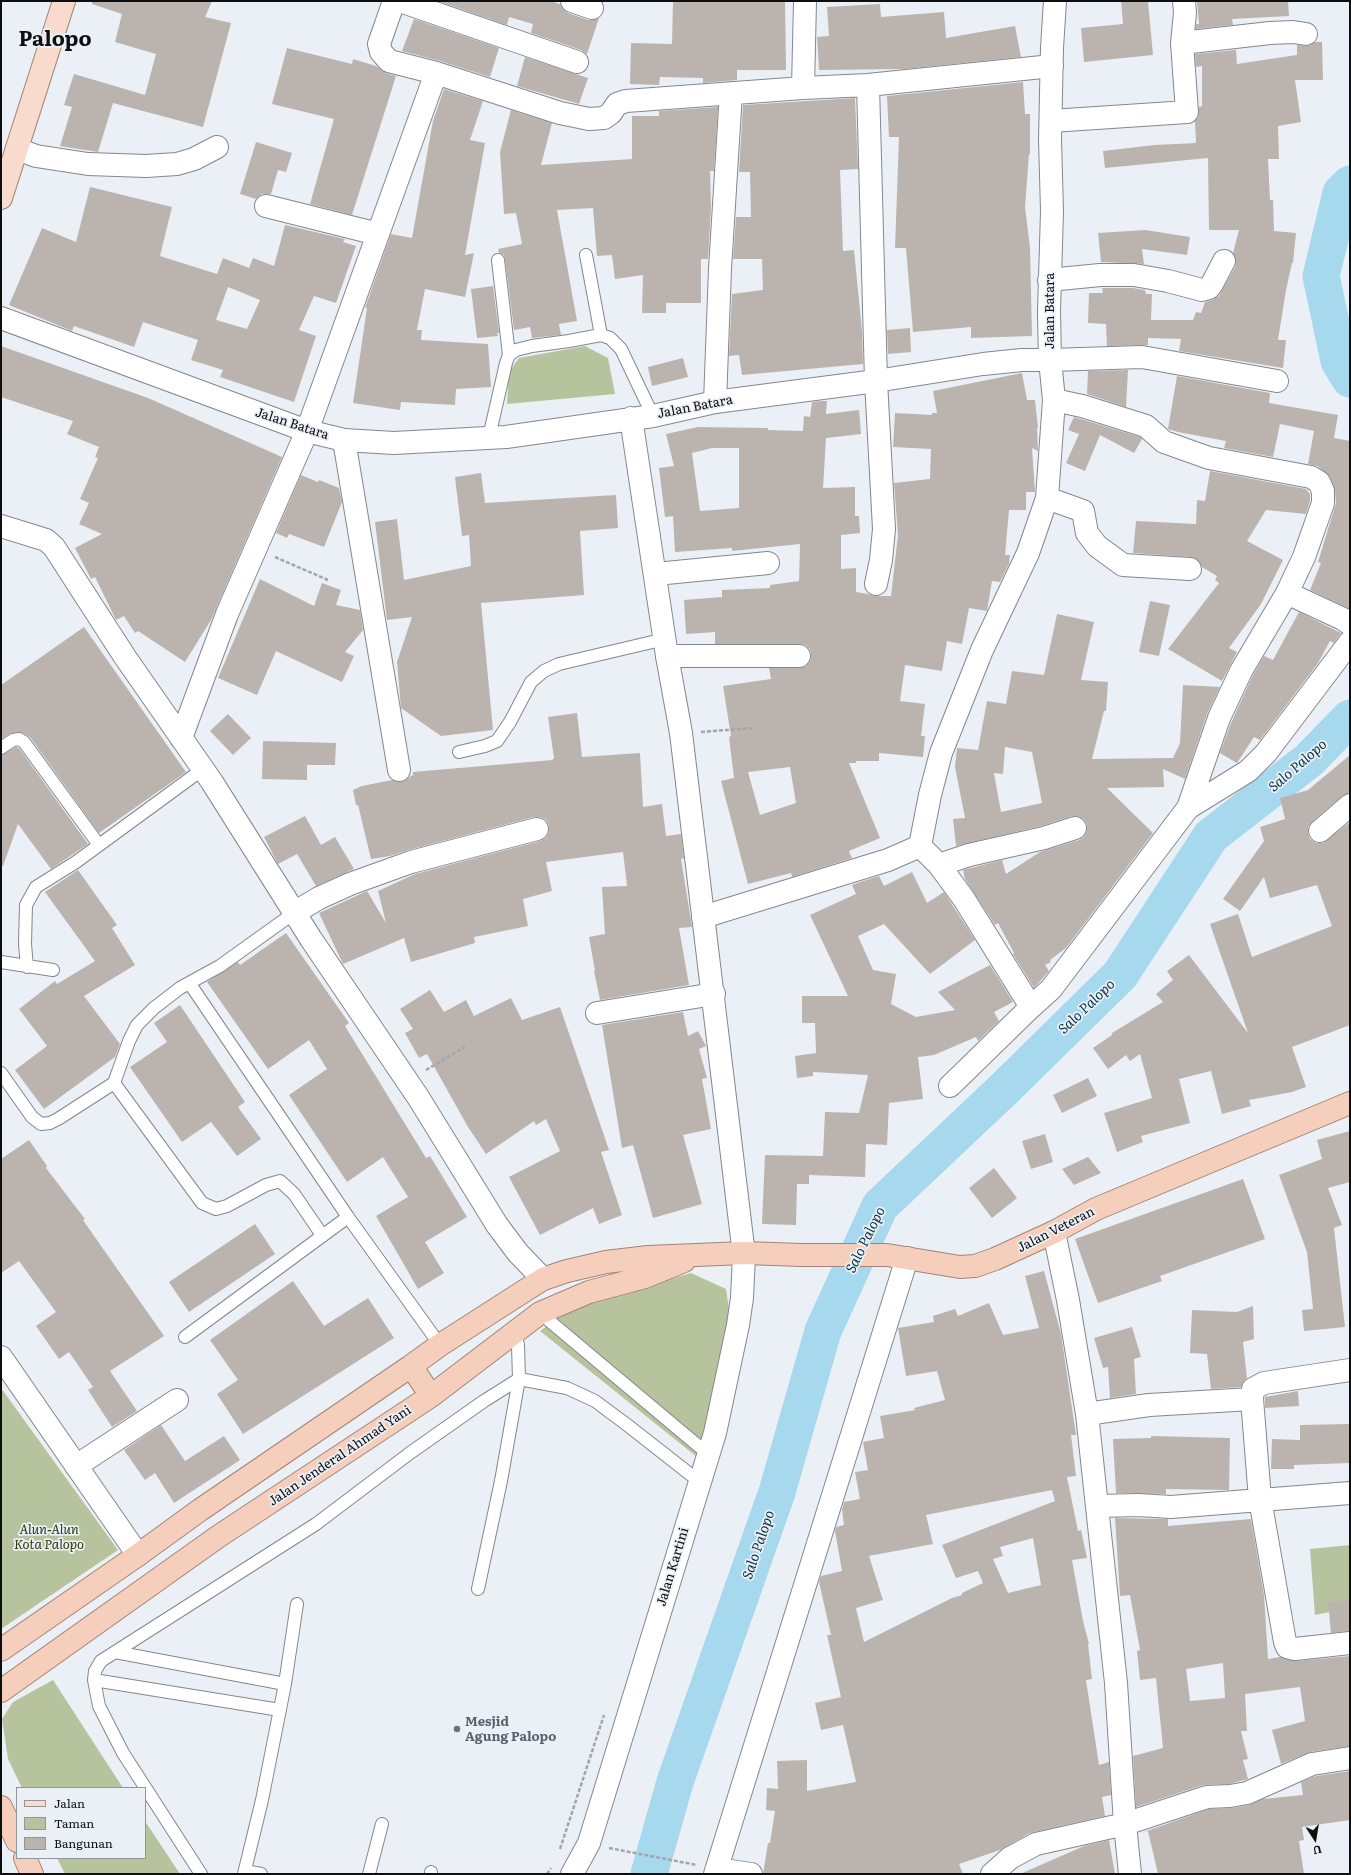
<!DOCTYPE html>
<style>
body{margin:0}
#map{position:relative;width:1351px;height:1875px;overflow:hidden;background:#ebf0f7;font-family:Literata,serif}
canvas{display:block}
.frame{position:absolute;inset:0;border:2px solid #0c0e10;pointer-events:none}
.legend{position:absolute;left:16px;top:1787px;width:130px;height:72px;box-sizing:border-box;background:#ebf0f7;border:1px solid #92969b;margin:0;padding:5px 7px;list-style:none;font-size:12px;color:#0c0e10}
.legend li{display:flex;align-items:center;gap:8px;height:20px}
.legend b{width:20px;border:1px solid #92969b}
.north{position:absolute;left:1295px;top:1819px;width:40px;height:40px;-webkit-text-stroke:3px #ebf0f7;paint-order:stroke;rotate:168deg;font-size:11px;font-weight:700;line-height:16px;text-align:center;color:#0c0e10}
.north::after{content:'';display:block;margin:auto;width:14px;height:18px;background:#0c0e10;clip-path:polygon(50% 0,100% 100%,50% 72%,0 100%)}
</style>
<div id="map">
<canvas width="1351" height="1875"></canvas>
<div class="frame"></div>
<ul class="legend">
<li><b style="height:5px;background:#f8dbcd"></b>Jalan</li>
<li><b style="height:11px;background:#b7c39d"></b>Taman</li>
<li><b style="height:11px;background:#bbb4ae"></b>Bangunan</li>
</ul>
<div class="north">U</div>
</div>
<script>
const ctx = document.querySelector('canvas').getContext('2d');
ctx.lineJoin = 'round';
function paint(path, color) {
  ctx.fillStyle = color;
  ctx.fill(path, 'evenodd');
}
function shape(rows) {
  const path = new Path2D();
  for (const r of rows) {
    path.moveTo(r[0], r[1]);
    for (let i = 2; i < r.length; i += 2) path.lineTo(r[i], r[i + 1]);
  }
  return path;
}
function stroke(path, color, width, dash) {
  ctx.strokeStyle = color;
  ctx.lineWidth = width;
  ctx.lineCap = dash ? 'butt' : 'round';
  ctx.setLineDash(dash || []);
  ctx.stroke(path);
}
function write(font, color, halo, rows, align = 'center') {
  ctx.font = font + ' Literata,serif';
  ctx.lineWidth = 3.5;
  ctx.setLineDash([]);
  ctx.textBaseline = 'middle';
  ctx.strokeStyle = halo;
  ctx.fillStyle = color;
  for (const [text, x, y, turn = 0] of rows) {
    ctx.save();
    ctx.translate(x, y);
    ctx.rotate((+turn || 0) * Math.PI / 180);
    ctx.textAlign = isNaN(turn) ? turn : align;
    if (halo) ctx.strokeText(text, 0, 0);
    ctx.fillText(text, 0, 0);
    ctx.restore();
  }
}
const green = shape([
 [585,346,608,358,615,394,507,404,509,372,519,358],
 [691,1273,726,1289,731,1322,697,1457,540,1331,573,1307],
 [1,1388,118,1550,1,1629],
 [1350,1545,1350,1608,1315,1615,1310,1549],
 [53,1680,123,1788,22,1788,8,1759,2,1719,13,1702],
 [145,1821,180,1874,65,1874,57,1858,145,1858]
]);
const river = shape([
 [1350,184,1341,193,1321,276,1339,361,1350,379],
 [649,1874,675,1782,777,1492,823,1331,880,1206,1003,1090,1120,975,1211,836,1309,760,1350,718]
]);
const building = shape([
 [92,1,212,1,205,17,231,23,203,127,113,103,98,152,60,146,72,107,64,105,74,74,145,95,156,54,115,42,122,14,92,4],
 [438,1,550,1,560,4,563,9,568,13,588,20,599,18,587,54,581,50,531,33,533,24,509,17,507,25],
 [673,1,785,1,786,70,737,70,737,80,703,83,703,78,660,77,659,85,630,84,631,43,672,44],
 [1121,1,1148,1,1153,55,1084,62,1081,28,1123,24],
 [1197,1,1288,1,1289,16,1232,19,1233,25,1196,29,1196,24,1199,24],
 [880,4,881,17,944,12,946,38,1015,26,1021,57,905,69,819,70,817,37,829,36,827,7],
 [414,19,499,48,490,77,440,61,402,51],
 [1315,42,1322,42,1323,80,1295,80,1301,122,1278,126,1279,159,1268,159,1270,200,1273,200,1274,231,1296,233,1293,263,1292,263,1286,290,1278,340,1286,340,1283,368,1179,351,1181,339,1148,338,1148,345,1107,346,1106,324,1088,323,1089,293,1103,293,1102,288,1133,288,1145,290,1146,294,1152,294,1151,320,1193,320,1196,312,1201,313,1205,302,1212,300,1219,296,1235,267,1236,260,1233,253,1239,230,1209,230,1208,158,1105,168,1103,151,1155,145,1196,143,1195,121,1198,117,1199,107,1202,106,1202,66,1196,67,1195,54,1236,50,1237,64,1297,55,1297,45,1310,46],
 [287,48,352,64,353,59,376,66,386,73,396,76,352,215,310,204,334,119,272,104],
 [525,57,588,78,579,104,517,86],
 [1023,82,1025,114,1030,114,1030,154,1029,154,1025,207,1030,248,1032,336,971,338,971,327,913,332,906,248,895,248,899,137,889,137,887,96],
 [444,89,483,101,470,140,485,143,465,255,474,253,465,297,425,289,417,330,422,330,421,340,488,344,491,387,456,389,455,405,401,402,400,410,353,403,367,308,365,307,366,305,391,234,412,238,433,121],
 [855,98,858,169,840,170,843,251,854,250,862,331,863,364,742,375,739,355,729,356,732,294,763,290,762,259,733,259,736,217,751,217,750,172,739,172,743,105],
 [718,107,714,171,710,171,711,208,708,259,701,259,701,303,666,303,666,313,642,313,643,275,615,279,612,255,597,256,593,208,557,210,577,321,559,324,561,335,532,338,530,327,514,330,505,259,504,255,499,253,498,249,522,244,516,213,504,214,500,152,511,110,552,123,541,165,632,159,632,116,659,116,659,111],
 [256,142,292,153,286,172,278,170,271,194,262,194,256,199,240,194],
 [90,187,172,207,160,256,217,274,223,258,249,268,253,258,274,266,285,225,345,239,343,242,356,246,336,303,314,296,299,330,316,336,294,402,220,377,223,370,191,360,198,340,143,322,134,347,74,326,72,331,9,305,42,228,76,242],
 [228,287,260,300,247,329,216,320],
 [1145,230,1190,237,1187,255,1142,249,1144,264,1101,262,1098,233],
 [493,286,499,333,497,333,498,336,477,338,471,289],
 [910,328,911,352,888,354,887,330],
 [1,346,148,398,282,457,211,620,185,662,138,631,135,633,124,616,116,620,95,577,91,579,75,548,102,534,79,524,89,503,80,499,98,458,95,457,99,447,67,434,73,421,1,397],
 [683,358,688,377,652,386,648,367],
 [1128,370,1126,407,1087,394,1088,371],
 [1022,373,1027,400,1035,400,1038,428,1037,428,1038,451,1032,448,1035,492,1026,492,1026,510,1009,510,1005,555,1010,555,1009,564,1000,582,992,581,987,611,969,608,962,644,947,641,942,671,905,665,900,701,925,704,921,736,925,736,923,757,879,753,879,761,856,761,856,763,849,763,880,838,849,851,852,858,792,877,791,873,748,884,721,781,734,778,729,737,731,736,723,686,771,679,769,668,805,667,810,662,811,656,810,649,805,645,799,644,715,644,715,632,686,634,684,600,722,597,722,590,770,588,770,585,799,581,800,544,732,551,732,548,675,552,673,516,665,517,659,468,674,466,666,434,698,427,768,428,768,430,803,431,804,416,810,417,812,402,822,401,827,401,826,414,859,410,861,434,826,438,823,488,855,487,855,516,859,516,860,533,841,535,841,569,856,568,856,592,868,594,874,596,891,596,898,535,894,483,930,479,931,449,893,447,895,413,932,415,932,413,937,413,933,391],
 [712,448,739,448,739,508,700,511,692,453],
 [790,767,796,803,760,815,748,772],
 [1177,376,1270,393,1269,403,1338,415,1334,438,1350,441,1350,609,1310,590,1321,563,1318,562,1336,503,1335,491,1330,477,1318,466,1308,464,1314,431,1280,424,1273,457,1224,448,1226,441,1178,432,1168,429],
 [1074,417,1140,437,1142,439,1134,453,1100,435,1085,471,1066,463,1079,434,1068,430],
 [1210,471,1306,489,1310,494,1310,501,1306,514,1266,510,1247,541,1283,560,1261,604,1229,648,1237,652,1222,681,1168,649,1219,583,1215,580,1217,576,1202,567,1197,559,1191,557,1133,553,1136,521,1196,524,1197,500,1205,501],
 [481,473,485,503,616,495,618,528,580,531,584,595,481,603,493,730,441,736,401,708,397,662,412,617,387,620,375,522,397,519,404,580,471,566,469,535,462,536,455,477],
 [301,475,318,482,319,480,339,488,342,502,324,547,289,534,287,538,276,533],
 [260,579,314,606,322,583,341,590,336,605,360,610,363,630,345,652,354,656,342,682,276,651,257,695,218,678],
 [1150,601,1170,605,1159,656,1139,652],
 [1299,612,1341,633,1334,643,1330,641,1318,663,1260,740,1254,737,1237,763,1220,753,1231,723,1252,677,1264,656,1273,660],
 [1057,614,1094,622,1081,680,1108,682,1106,711,1104,711,1092,759,1173,758,1180,743,1183,685,1220,687,1207,714,1185,779,1163,769,1164,787,1107,788,1153,833,1066,948,1050,960,1051,962,1045,965,1049,971,1034,988,1013,954,1014,953,998,923,995,925,965,879,963,870,1002,860,1006,874,1040,852,1079,840,1084,837,1087,831,1087,824,1084,819,1078,816,1072,816,1041,826,956,846,953,819,965,818,955,767,957,748,978,750,987,701,1006,704,1012,671,1044,675],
 [1005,747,1032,752,1042,803,1001,812,994,773,1003,774],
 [84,627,186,772,99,833,30,737,23,733,18,732,9,734,1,739,1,685],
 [577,713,582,757,640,753,643,807,662,804,666,836,681,834,684,858,681,859,692,927,679,928,689,985,600,1000,594,971,595,971,589,937,605,934,602,887,627,886,623,852,546,862,552,891,523,899,528,926,474,937,475,943,411,962,404,938,343,964,319,913,367,891,386,923,378,891,415,874,540,841,546,838,549,832,549,825,546,820,540,817,534,817,408,850,390,856,371,859,358,805,356,805,353,790,362,786,392,780,401,782,413,775,413,772,552,760,554,758,548,717],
 [228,714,251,738,233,755,210,731],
 [263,741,336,743,335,765,307,765,307,780,262,779],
 [16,747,19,748,88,844,51,869,18,824,3,866,1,866,1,755],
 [1350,755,1350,793,1342,796,1312,822,1308,827,1308,833,1310,839,1316,843,1323,843,1350,822,1350,1025,1292,1047,1306,1087,1292,1092,1249,1100,1251,1106,1222,1114,1211,1071,1179,1079,1190,1123,1141,1136,1143,1142,1117,1152,1104,1113,1152,1098,1140,1054,1130,1061,1126,1055,1108,1069,1093,1048,1112,1035,1112,1033,1163,1002,1156,994,1173,980,1167,971,1189,955,1248,1033,1210,924,1238,914,1252,957,1332,926,1317,885,1270,898,1264,877,1240,911,1223,899,1264,841,1260,827,1285,819,1280,798,1308,790],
 [305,816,321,845,335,837,354,869,316,886,297,854,278,864,264,837],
 [78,870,117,925,112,928,135,965,84,996,120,1044,115,1057,44,1109,15,1070,47,1046,19,1009,55,981,57,984,95,961,45,892],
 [912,872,927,903,944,892,975,940,930,974,884,924,858,936,873,970,896,974,891,1004,916,1017,955,1010,938,992,990,965,1013,1002,994,1012,999,1021,978,1041,976,1037,934,1055,918,1057,923,1099,889,1103,887,1145,866,1144,865,1177,809,1175,809,1184,797,1184,796,1225,762,1224,765,1155,823,1156,825,1112,859,1113,868,1075,813,1072,813,1076,797,1078,795,1056,816,1053,815,1023,802,1023,802,996,848,996,810,915,856,894,852,885,860,882,879,876,884,886],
 [286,933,349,1023,345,1026,426,1158,430,1156,467,1217,425,1242,444,1273,418,1289,376,1216,408,1197,383,1157,347,1182,289,1095,327,1069,309,1040,268,1069,207,982,238,962,240,965],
 [430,990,444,1012,466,1000,474,1016,511,998,522,1020,560,1007,609,1150,601,1152,622,1215,599,1224,593,1208,540,1235,509,1177,560,1151,546,1119,536,1125,534,1121,486,1154,468,1127,427,1054,419,1058,405,1033,413,1029,400,1009],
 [180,1005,245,1102,238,1107,261,1139,237,1156,211,1122,182,1142,130,1067,167,1042,154,1023],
 [683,1012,688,1036,698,1031,706,1046,699,1049,707,1078,702,1079,711,1129,683,1135,702,1204,653,1218,633,1145,622,1148,602,1025],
 [1088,1078,1097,1096,1062,1113,1053,1095],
 [1350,1131,1350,1182,1328,1188,1342,1225,1334,1228,1345,1327,1304,1331,1302,1310,1313,1309,1307,1252,1279,1175,1322,1159,1317,1140],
 [1045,1134,1053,1162,1031,1169,1022,1141],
 [29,1140,47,1166,46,1168,85,1219,83,1220,164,1336,110,1371,137,1411,112,1427,88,1390,93,1387,69,1352,59,1359,36,1326,56,1312,19,1261,1,1273,1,1159],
 [1088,1157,1101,1173,1074,1185,1062,1169],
 [994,1168,1017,1198,992,1218,969,1188],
 [1243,1179,1265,1239,1160,1276,1162,1281,1098,1303,1075,1239],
 [255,1224,275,1254,189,1312,169,1282],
 [1044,1271,1061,1334,1076,1435,1071,1435,1076,1476,1067,1477,1078,1531,1081,1530,1087,1558,1072,1560,1083,1621,1089,1644,1088,1644,1092,1679,1086,1680,1099,1765,1109,1762,1111,1795,1102,1797,1105,1816,1030,1833,1000,1850,959,1864,963,1874,763,1874,768,1843,770,1843,775,1811,766,1810,767,1788,778,1789,777,1761,807,1760,807,1791,856,1782,843,1725,821,1730,815,1703,841,1697,827,1635,831,1635,819,1582,821,1576,842,1571,835,1531,836,1527,844,1525,842,1510,844,1502,860,1499,855,1472,868,1470,863,1442,884,1438,880,1416,915,1410,914,1408,945,1400,937,1371,906,1376,898,1328,934,1322,933,1316,955,1309,958,1316,989,1303,1003,1335,1039,1328,1025,1276],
 [1052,1490,1055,1501,942,1545,956,1578,978,1571,983,1583,962,1593,962,1595,952,1598,864,1642,856,1608,883,1600,869,1556,933,1544,926,1515],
 [1033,1538,1041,1585,1008,1593,993,1559,1003,1556,1000,1547],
 [293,1281,324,1326,368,1298,394,1338,243,1434,217,1394,238,1380,210,1340],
 [1253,1306,1254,1339,1243,1342,1247,1378,1241,1387,1211,1389,1207,1354,1190,1353,1192,1310,1237,1312],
 [1132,1327,1141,1357,1134,1359,1136,1394,1110,1398,1108,1367,1103,1368,1094,1338],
 [1298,1391,1299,1406,1265,1408,1265,1397],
 [1349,1424,1350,1463,1294,1465,1294,1469,1271,1469,1272,1439,1300,1440,1300,1425],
 [161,1425,185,1461,224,1436,240,1460,174,1503,155,1473,145,1480,124,1450],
 [1151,1436,1230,1438,1229,1490,1166,1489,1166,1494,1116,1493,1113,1439,1151,1438],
 [1115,1518,1168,1519,1168,1526,1251,1519,1264,1595,1268,1659,1280,1657,1296,1661,1350,1656,1350,1746,1310,1752,1281,1764,1272,1730,1305,1721,1300,1687,1245,1694,1247,1731,1241,1731,1248,1759,1243,1760,1248,1779,1229,1784,1203,1785,1136,1807,1133,1756,1163,1748,1156,1678,1140,1680,1137,1651,1140,1650,1130,1595,1120,1596],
 [1223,1663,1225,1698,1190,1701,1186,1669],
 [1350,1600,1350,1631,1331,1633,1328,1602],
 [1350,1771,1350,1820,1302,1827,1304,1840,1299,1841,1304,1874,1158,1874,1148,1831,1141,1833,1209,1809,1232,1808,1249,1805,1263,1799,1303,1795,1301,1782,1316,1776],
 [1109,1840,1115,1874,1020,1874,1084,1846]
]);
const path = shape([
 [275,557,328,580],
 [701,732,753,728],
 [426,1070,465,1047],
 [609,1848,697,1865],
 [560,1849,604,1715],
 [547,1874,551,1868]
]);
const service = shape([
 [586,255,601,335],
 [498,260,509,355],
 [489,437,506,363,509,355,516,350,532,346,569,341,601,335,610,338,621,349,653,416],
 [1,748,13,740,19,739,24,742,99,845],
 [459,752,485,746,497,741,510,722,531,682,544,671,559,664,665,639],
 [1,962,53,970],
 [27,967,25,944,26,905,36,887,76,862,203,769],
 [190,984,348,1217,440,1345],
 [1,1073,32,1117,41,1124,50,1123,58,1119,114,1083,202,1203,216,1209,227,1206,266,1185,280,1181,294,1194,322,1235],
 [114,1083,129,1041,137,1025,154,1008,180,988,220,966,294,913],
 [540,1313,708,1454],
 [515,1333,518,1345,519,1379,567,1388,595,1401,626,1424,700,1482],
 [185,1337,348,1217],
 [115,1652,285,1684],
 [94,1680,280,1710],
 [245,1871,261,1874],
 [201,1874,123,1753,99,1706,94,1680,95,1671,101,1661,316,1524,410,1453,484,1401,519,1379,501,1481,478,1589],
 [244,1874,262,1800,285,1684,297,1604],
 [369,1874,382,1824],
 [431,1874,431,1872]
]);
const minor = shape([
 [394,1,379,44,381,52,389,61,436,73],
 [400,1,577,62],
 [572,1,592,8],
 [805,1,803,88,868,85,1052,66],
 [1184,1,1185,13,1182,43,1270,33,1293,32,1306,34],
 [868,85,876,381,884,529,881,560,876,584],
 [1051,121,1187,112,1182,43],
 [17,149,36,156,88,164,146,166,177,164,194,159,217,147],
 [266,206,378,234],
 [1049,280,1100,275,1134,275,1168,281,1202,290,1209,288,1212,284,1224,261],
 [715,402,720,269,731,93],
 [344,440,399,770],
 [1047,498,1083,511,1087,533,1097,546,1123,565,1190,569],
 [1,526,46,540,54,547,125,657,212,782,311,939,418,1097,497,1225,518,1253,543,1279],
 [656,574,768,563],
 [1287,593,1343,619,1350,624],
 [667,656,799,656],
 [181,738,227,614,307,431,436,73,560,113,589,119,604,118,611,113,617,104,626,101,803,88],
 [1188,808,1248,771,1266,753,1350,642],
 [1320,831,1350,805],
 [920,846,939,865,964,899,1031,1007,1051,989,1188,808,1219,718,1241,671,1287,593,1304,557,1323,503,1323,491,1319,482,1311,477,1209,458,1164,442,1146,426,1082,406,1054,400],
 [920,846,930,795,941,753,982,650,1028,553,1047,498,1054,400,1050,360,1142,357,1277,381],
 [939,865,969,855,1044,838,1075,828],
 [294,913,319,898,350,884,411,862,537,829],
 [703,917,888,860,920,846],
 [597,1013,714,994],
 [950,1086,1031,1007],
 [1054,1232,1068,1300,1087,1414,1116,1683,1125,1824,1130,1874],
 [1,1357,138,1555],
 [1350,1370,1264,1383,1253,1389,1252,1399,1260,1499,1285,1642,1287,1647,1295,1649,1350,1643],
 [1087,1414,1149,1405,1252,1399],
 [76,1466,177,1400],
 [1098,1506,1138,1505,1171,1507,1350,1493],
 [717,1869,751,1874],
 [715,1874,907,1258],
 [992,1874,1010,1858,1036,1844,1125,1824,1207,1797,1230,1796,1247,1793,1312,1764,1350,1758]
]);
const tertiary = shape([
 [1,318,307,431,344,440,394,443,506,437,653,416,715,402,876,381,983,364,1022,360,1050,360,1049,312,1052,211,1050,139,1052,48,1055,1],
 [572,1874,589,1843,715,1433,738,1325,742,1298,744,1255,681,733,667,656,631,418]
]);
const primary = shape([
 [1,198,64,1]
]);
const trunk = shape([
 [411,1366,431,1396],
 [1,1650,138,1555,200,1510,411,1366,440,1345,543,1279,567,1271,606,1262,648,1257,744,1253,802,1255,887,1255,960,1267,975,1266,995,1259,1054,1232,1096,1209,1350,1103],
 [1,1691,219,1536,431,1396,540,1313,589,1292,645,1277,684,1261],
 [1,1807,17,1841],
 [25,1858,32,1874]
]);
const markers = [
 [457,1729,4,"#6b7280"]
];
const streetNames = [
 ["Jalan Batara",1050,311,-90],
 ["Jalan Batara",695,407,-11],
 ["Jalan Batara",292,424,18],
 ["Jalan Veteran",1056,1230,-27],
 ["Jalan Jenderal Ahmad Yani",340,1456,-34],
 ["Jalan Kartini",673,1567,-73]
];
const parkNames = [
 ["Alun-Alun",49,1530],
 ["Kota Palopo",49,1545]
];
const worshipNames = [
 ["Mesjid",465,1722],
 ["Agung Palopo",465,1737]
];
const waterNames = [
 ["Salo Palopo",1298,766,-41],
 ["Salo Palopo",1087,1007,-44],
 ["Salo Palopo",866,1240,-64],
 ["Salo Palopo",759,1545,-71]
];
const townNames = [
 ["Palopo",55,40]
];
paint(green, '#b7c39d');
stroke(river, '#a6d8ee', 37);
paint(building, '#bbb4ae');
stroke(service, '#83878e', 14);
stroke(minor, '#83878e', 24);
stroke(tertiary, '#83878e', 24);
stroke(primary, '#a28475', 24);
stroke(trunk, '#a28475', 24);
stroke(path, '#a2a6ab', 2.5, [4, 2]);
stroke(service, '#fff', 12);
stroke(minor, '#fff', 22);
stroke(tertiary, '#fff', 22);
stroke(primary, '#f8dbcd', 22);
stroke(trunk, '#f6cfbc', 22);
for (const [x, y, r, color] of markers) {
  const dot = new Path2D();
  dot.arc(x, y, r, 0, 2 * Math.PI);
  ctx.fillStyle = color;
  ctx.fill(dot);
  stroke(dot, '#ebf0f7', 1.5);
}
write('13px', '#0c0e10', '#ebf0f7', streetNames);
write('italic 13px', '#2f3906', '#ebf0f7', parkNames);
write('bold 13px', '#5b616d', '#ebf0f7', worshipNames, 'left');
write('italic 14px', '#063444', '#ebf0f7', waterNames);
write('bold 21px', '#0c0e10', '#ebf0f7', townNames);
</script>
